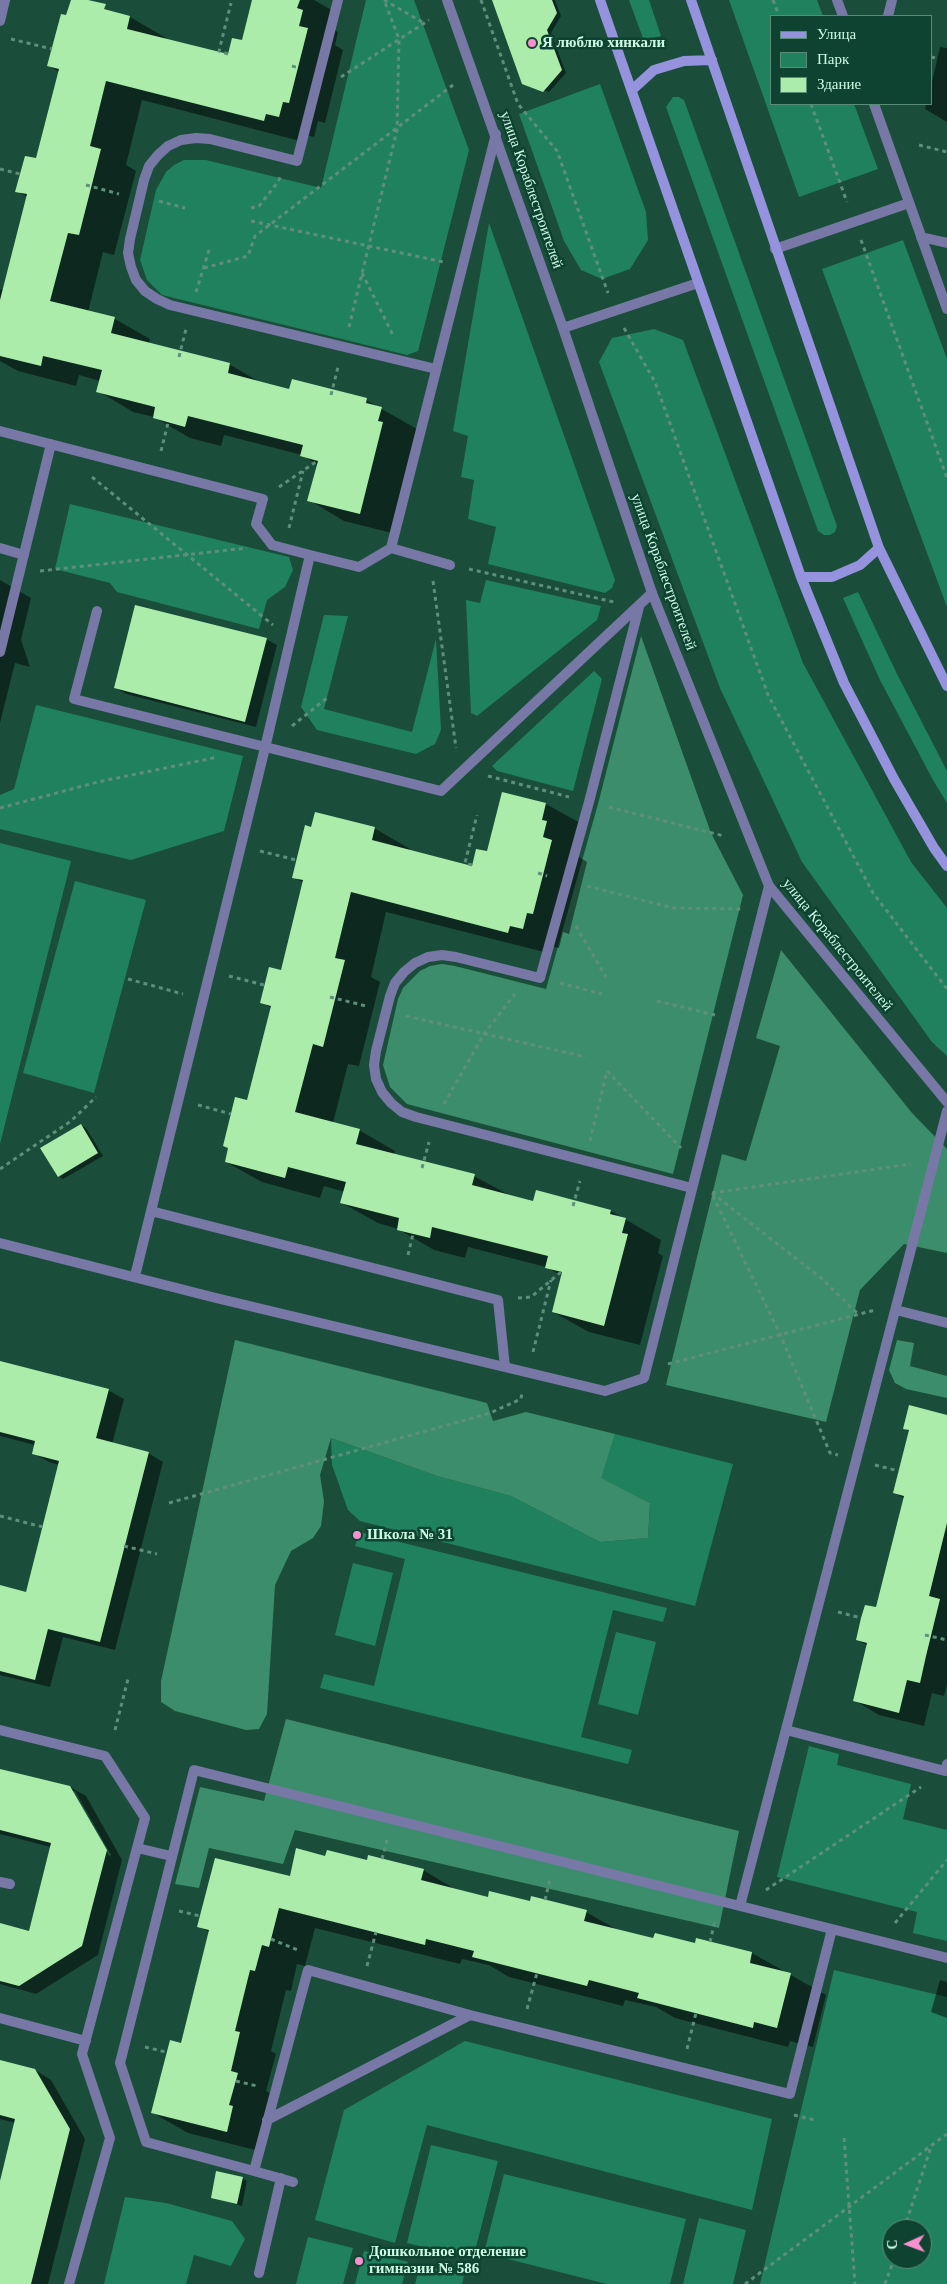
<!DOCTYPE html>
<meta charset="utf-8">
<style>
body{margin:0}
#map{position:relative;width:947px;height:2284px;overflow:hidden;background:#1a4e3a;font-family:"Times New Roman",serif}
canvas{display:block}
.legend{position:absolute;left:770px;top:15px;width:162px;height:90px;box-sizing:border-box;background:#0d4330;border:1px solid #5a8d78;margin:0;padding:6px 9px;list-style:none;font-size:15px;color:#cefbe5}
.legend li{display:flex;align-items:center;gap:10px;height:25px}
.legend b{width:25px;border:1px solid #5a8d78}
.north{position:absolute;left:882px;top:2219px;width:50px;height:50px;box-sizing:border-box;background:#0d4330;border:1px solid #5a8d78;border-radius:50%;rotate:268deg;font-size:14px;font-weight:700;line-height:20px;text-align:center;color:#cefbe5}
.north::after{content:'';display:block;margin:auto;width:18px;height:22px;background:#f790ce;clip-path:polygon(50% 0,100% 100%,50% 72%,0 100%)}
</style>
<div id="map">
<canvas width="947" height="2284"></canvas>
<ul class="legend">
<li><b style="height:6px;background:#9593dd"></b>Улица</li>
<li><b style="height:14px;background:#20815e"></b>Парк</li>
<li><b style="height:14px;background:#abecab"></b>Здание</li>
</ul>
<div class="north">С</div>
</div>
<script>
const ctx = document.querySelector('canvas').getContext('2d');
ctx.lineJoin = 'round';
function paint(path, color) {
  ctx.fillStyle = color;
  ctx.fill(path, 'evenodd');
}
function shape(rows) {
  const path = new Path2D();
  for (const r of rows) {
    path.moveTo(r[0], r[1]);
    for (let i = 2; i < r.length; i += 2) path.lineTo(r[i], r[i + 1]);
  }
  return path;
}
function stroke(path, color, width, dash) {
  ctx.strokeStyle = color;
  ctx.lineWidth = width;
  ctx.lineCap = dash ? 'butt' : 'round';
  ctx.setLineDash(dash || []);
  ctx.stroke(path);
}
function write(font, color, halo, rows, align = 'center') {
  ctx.font = font + ' "Times New Roman",serif';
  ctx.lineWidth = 5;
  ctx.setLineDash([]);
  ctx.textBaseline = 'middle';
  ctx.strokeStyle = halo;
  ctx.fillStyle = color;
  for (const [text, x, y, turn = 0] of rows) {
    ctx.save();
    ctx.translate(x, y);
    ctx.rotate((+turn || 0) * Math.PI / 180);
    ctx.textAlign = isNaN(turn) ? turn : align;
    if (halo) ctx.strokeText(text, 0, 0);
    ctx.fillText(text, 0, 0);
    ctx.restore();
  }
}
const green = shape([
 [366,0,414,0,469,150,418,351,407,355,162,295,147,280,140,260,156,190,166,172,174,165,184,160,206,160,321,188],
 [629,0,649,0,661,36,644,41],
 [729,0,817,0,823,16,771,16,771,104,854,104,878,169,799,197],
 [600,84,646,212,648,240,630,269,602,279,581,270,564,241,519,114],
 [673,97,679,97,684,100,837,526,835,532,830,535,824,535,818,531,666,107],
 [489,223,615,580,612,588,605,593,488,564,496,527,468,519,474,480,461,477,468,436,453,431],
 [903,240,947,359,947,607,822,269],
 [654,329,683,340,803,663,911,862,947,908,947,1056,932,1042,802,862,720,688,599,362,612,338],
 [70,504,289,557,293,570,285,587,267,600,259,629,117,592,110,583,55,569],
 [486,580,601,606,597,620,477,716,471,713,466,600,480,603],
 [858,592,896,672,947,771,947,803,933,780,880,680,843,598],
 [324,615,348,616,324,709,412,732,436,639,441,730,435,744,416,754,317,730,301,707],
 [594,671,602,679,573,791,497,771,492,766],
 [36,705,243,756,224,831,131,860,0,829,0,795,14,789],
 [0,843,71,861,0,1144],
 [75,881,146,900,94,1093,23,1073],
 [615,1434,733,1464,695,1606,360,1521,348,1510,332,1465,331,1438,437,1476,511,1496,600,1542,648,1538,650,1503,600,1478],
 [359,1532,667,1608,663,1622,613,1610,581,1737,632,1750,628,1764,320,1688,324,1674,374,1686,405,1559,355,1546],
 [353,1563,393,1573,375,1646,335,1635],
 [616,1632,656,1642,638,1715,598,1704],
 [809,1746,839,1754,837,1765,911,1784,903,1819,947,1830,947,1941,913,1933,917,1912,777,1877],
 [834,1970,947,1997,947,2284,760,2284],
 [892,2229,922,2229,922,2259,892,2259],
 [465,2041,772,2119,752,2210,427,2125,395,2243,315,2220,344,2110],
 [431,2145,498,2161,473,2259,407,2243],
 [504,2174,686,2219,670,2284,607,2284,484,2253],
 [125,2197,166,2203,232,2221,245,2239,231,2266,194,2255,186,2284,104,2284],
 [699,2218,746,2230,733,2284,683,2284],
 [308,2237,353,2248,343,2284,296,2284],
 [364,2251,408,2262,402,2284,355,2284],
 [420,2265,464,2276,462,2284,415,2284]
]);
const forest = shape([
 [641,636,711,833,743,895,673,1174,407,1104,390,1087,383,1065,398,999,403,988,420,971,430,966,442,964,455,966,546,989,598,804],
 [781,950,912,1113,947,1149,947,1253,904,1244,860,1290,826,1422,666,1385,722,1154,746,1161,780,1046,756,1038],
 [235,1340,487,1403,493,1421,526,1412,615,1434,601,1478,650,1503,648,1538,600,1542,511,1496,437,1476,331,1438,320,1475,324,1501,321,1526,313,1538,291,1551,275,1585,267,1714,259,1729,246,1730,175,1711,161,1702,161,1681],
 [897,1340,914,1343,910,1366,947,1376,947,1398,906,1389,895,1383,889,1370],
 [286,1719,739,1831,719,1928,295,1830,283,1864,209,1848,199,1888,175,1884,200,1787,264,1801]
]);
const shadow = shape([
 [254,0,314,0,337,13,333,29,338,32,335,45,343,50,325,123,318,121,314,137,302,134,300,141,142,100,126,165,136,171,114,255,103,252,88,312,115,319,150,339,149,344,229,364,263,384,290,391,366,400,417,429,396,534,344,521,309,500,318,465,302,455,224,435,221,446,190,438,154,417,133,412,98,391,100,381,79,375,76,386,18,371,0,361,0,289,4,290,27,197,17,191,37,160,59,72,49,66,71,2,130,17,166,38,165,40,228,56,243,42],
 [493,0,555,0,561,16,551,33,566,73,549,92,526,85],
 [940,47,947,48,947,122,925,109,926,104,931,104,931,86],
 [0,580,31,598,21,640,30,667,15,663,0,723],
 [266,639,277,645,256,727,126,694,116,688],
 [503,793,546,804,582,824,579,857,587,862,569,934,563,932,559,948,546,945,544,952,386,912,371,977,380,982,359,1066,348,1064,333,1123,359,1130,395,1151,394,1155,474,1176,509,1195,534,1202,537,1192,611,1211,661,1240,658,1253,663,1256,640,1345,589,1332,553,1312,562,1276,546,1267,468,1247,465,1258,434,1250,398,1229,378,1223,342,1203,345,1192,324,1186,320,1198,262,1182,226,1162,248,1102,272,1008,261,1002,281,971,304,883,293,877,312,828,374,828,410,849,409,851,473,867,488,853],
 [81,1125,86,1128,103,1156,63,1179,59,1176],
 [0,1362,108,1390,124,1399,112,1444,148,1453,163,1462,115,1650,63,1637,50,1687,0,1675,0,1586,27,1593,60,1465,49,1462,33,1453,35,1445,0,1436],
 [947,1416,947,1685,944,1696,932,1693,924,1726,879,1715,854,1700,868,1646,858,1640,877,1609,905,1499,895,1493,910,1432,904,1428],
 [0,1770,70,1787,86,1796,122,1860,98,1955,36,1994,0,1984,0,1928,30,1933,51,1847,0,1834],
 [72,1791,75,1791,111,1855,109,1856],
 [326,1857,423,1870,458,1891,489,1898,586,1912,621,1932,654,1940,752,1953,826,1995,813,2047,790,2041,788,2047,675,2018,656,2007,625,2000,623,2006,509,1977,489,1965,462,1959,460,1964,315,1928,305,1966,297,1964,291,1991,286,1990,271,2051,276,2054,266,2091,273,2095,263,2152,188,2133,153,2113,182,2044,210,1933,199,1926],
 [940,1980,947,1982,947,2018,931,2012],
 [0,2062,35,2070,51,2080,85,2139,48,2284,0,2284,0,2186,16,2123,0,2119],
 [242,2178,247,2181,242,2206,212,2197]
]);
const building = shape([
 [71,0,88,0,106,4,104,9,130,16,127,29,228,54,232,38,242,40,252,0,300,0,297,8,303,10,299,26,308,28,289,103,283,102,279,117,266,114,264,121,106,81,90,146,101,149,79,235,68,233,50,301,115,317,111,333,230,363,228,373,289,389,292,379,367,398,366,403,382,407,378,421,383,422,360,514,307,501,318,461,300,456,303,445,188,416,185,427,153,418,155,407,96,392,102,370,43,356,41,366,0,356,0,300,27,194,15,192,25,156,36,158,59,69,47,66,61,14,66,15],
 [492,0,552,0,557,13,547,30,562,70,543,92,522,84],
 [135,605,267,638,245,722,114,688],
 [502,792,546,803,542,820,547,821,543,837,552,840,533,914,527,913,523,929,510,926,508,933,351,892,335,958,345,960,323,1047,313,1044,295,1112,360,1129,356,1144,475,1174,472,1185,533,1201,536,1190,611,1210,610,1214,626,1218,622,1233,628,1234,604,1326,552,1312,562,1272,545,1268,548,1256,432,1227,430,1238,397,1230,399,1218,340,1203,346,1182,288,1167,285,1178,225,1162,228,1148,223,1146,235,1097,247,1100,271,1006,260,1003,269,967,281,970,303,880,292,878,305,825,311,827,315,812,375,827,372,840,472,866,476,849,487,851],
 [81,1124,98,1153,58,1177,40,1148],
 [0,1361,109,1389,96,1438,149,1452,100,1642,48,1629,35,1680,0,1671,0,1585,26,1592,59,1461,32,1454,35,1441,0,1432],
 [909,1405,947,1415,947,1523,929,1596,940,1599,926,1656,920,1683,907,1680,899,1713,853,1701,867,1643,856,1640,861,1618,865,1605,876,1607,904,1496,893,1493,909,1430,903,1429],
 [0,1769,70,1786,107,1850,82,1946,19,1986,0,1981,0,1923,29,1931,51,1843,0,1830],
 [296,1848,325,1856,327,1850,367,1860,368,1855,424,1869,421,1880,488,1897,489,1891,530,1901,531,1896,587,1910,584,1921,653,1938,655,1933,695,1943,696,1938,752,1952,750,1963,791,1973,777,2028,754,2022,753,2028,637,1998,639,1993,589,1980,587,1986,472,1957,474,1951,426,1939,425,1945,279,1908,269,1947,262,1945,255,1971,250,1970,235,2031,240,2032,231,2071,238,2073,229,2105,233,2106,227,2132,151,2113,170,2040,181,2043,209,1930,197,1927,215,1858,290,1876],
 [0,2060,35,2069,70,2129,31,2284,0,2284,0,2181,15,2119,0,2115],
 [216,2171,243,2177,237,2204,211,2198]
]);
const path = shape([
 [384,0,424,23],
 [481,0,518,104,557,151,608,293],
 [773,0,779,16],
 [11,39,52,49],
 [228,54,219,51,231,3],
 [931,57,936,58],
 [292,66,299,68],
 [341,77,429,20],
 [811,104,847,202],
 [919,145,947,152],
 [0,169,20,174],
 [86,185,119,194],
 [159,201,185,208],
 [251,208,259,206,278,182,280,177],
 [251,221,444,262],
 [861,240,947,478],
 [204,268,248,256,255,236,453,85],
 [362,273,394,337],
 [196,292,210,247],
 [349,327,397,130,399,39,384,0],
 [624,328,655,382,768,695,873,893,947,989],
 [179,357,186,329],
 [331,395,338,367],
 [161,451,168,423],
 [92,477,273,625],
 [279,487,317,461],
 [289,528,303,471],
 [469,569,614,602],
 [40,571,247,548],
 [433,581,456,748],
 [292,726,327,698],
 [488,776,569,797],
 [609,807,724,836],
 [0,808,98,782,218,757],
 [260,851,296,860],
 [472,865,465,863,477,815],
 [538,873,547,876],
 [587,886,673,908,743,909],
 [576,926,606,977],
 [229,976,264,985],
 [128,979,183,994],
 [560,983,602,994],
 [330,997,366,1006],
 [657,1001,715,1015],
 [406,1016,586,1057],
 [607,1071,681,1148],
 [444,1104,484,1034,515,994],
 [198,1105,231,1114],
 [590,1141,607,1071],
 [422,1168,429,1142],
 [0,1169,71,1121,96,1097],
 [712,1193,911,1164],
 [712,1193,821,1278,857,1313],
 [713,1196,780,1334,830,1453,838,1455],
 [573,1206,580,1181],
 [408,1255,413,1234],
 [518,1298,531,1297,561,1272],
 [533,1352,551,1280],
 [668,1364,875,1310],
 [875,1465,899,1471],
 [169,1503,490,1413,521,1399,522,1392],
 [0,1516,43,1527],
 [124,1546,157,1554],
 [838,1612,861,1618],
 [925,1635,947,1640],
 [115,1730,128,1679],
 [382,1859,387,1840],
 [766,1890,921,1787],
 [545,1900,550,1879],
 [179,1911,200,1916],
 [895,1923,947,1860],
 [271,1939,300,1951],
 [710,1942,715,1920],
 [367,1966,376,1932],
 [527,2009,537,1973],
 [145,2047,166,2052],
 [687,2049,696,2013],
 [236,2081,257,2086],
 [794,2115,815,2120],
 [844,2138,855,2284],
 [904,2229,932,2144],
 [745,2284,947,2134],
 [885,2284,894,2259]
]);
const service = shape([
 [338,0,297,161,210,139,196,138,181,140,168,146,158,155,149,166,144,180,130,239,128,253,131,267,136,280,145,291,157,299,170,305,436,369],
 [888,16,892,0],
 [0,21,5,0],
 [921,237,947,243],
 [0,431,263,499,256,524,272,545,310,555],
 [0,548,24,555],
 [391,548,450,565],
 [639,607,589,802,540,978,456,957,442,955,428,957,415,963,404,972,395,983,390,996,376,1051,374,1065,376,1079,382,1092,391,1103,402,1112,416,1117,692,1188],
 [97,611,74,699,441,791,652,593],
 [0,652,51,444],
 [947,1111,740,1906,947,1958],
 [151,1211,498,1300,505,1367],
 [0,1243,216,1298,605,1391,644,1378,769,886],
 [135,1276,265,748,310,555,359,567,391,548,496,134],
 [896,1310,947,1323],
 [0,1730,105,1756,145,1818,82,2054,110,2138,69,2284],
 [786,1730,945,1771,947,1764],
 [137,1848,171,1856],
 [0,1882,10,1884],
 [740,1906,194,1770,120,2063,146,2142,254,2171,308,1970,470,2015,790,2094,832,1929],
 [0,2018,86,2041],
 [267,2120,470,2015],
 [254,2171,293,2182],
 [259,2273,281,2178]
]);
const minor = shape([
 [447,0,563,328,652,593,769,886,947,1102],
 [837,0,843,16],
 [874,104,947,309],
 [775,249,909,203],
 [563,328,698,283]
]);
const secondary = shape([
 [600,0,801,577,844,683,894,779,934,848,947,866],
 [691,0,879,548,947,686],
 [632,90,654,70,684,61,712,60],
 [801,577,832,577,860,565,879,548]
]);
const markers = [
 [532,43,5,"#f790ce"],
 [357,1535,5,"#f790ce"],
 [359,2261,5,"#f790ce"]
];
const poiNames = [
 ["Я люблю хинкали",542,43],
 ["Школа № 31",367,1535],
 ["Дошкольное отделение",369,2252],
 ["гимназии № 586",369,2269]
];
const streetNames = [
 ["улица Кораблестроителей",531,190,71],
 ["улица Кораблестроителей",663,572,70],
 ["улица Кораблестроителей",837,945,51]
];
paint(green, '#20815e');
paint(forest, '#3c8d6c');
paint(shadow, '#0007');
paint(building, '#abecab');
stroke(path, '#5e8f7b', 3, [4, 4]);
stroke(service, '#7878a6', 10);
stroke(minor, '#7878a6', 10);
stroke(secondary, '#9593dd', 10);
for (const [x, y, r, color] of markers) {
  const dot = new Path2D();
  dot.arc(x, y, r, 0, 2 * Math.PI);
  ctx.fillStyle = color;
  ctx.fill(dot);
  stroke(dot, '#0d4330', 2);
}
write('bold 15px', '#cefbe5', '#0d4330', poiNames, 'left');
write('15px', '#cefbe5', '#0d4330', streetNames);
</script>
